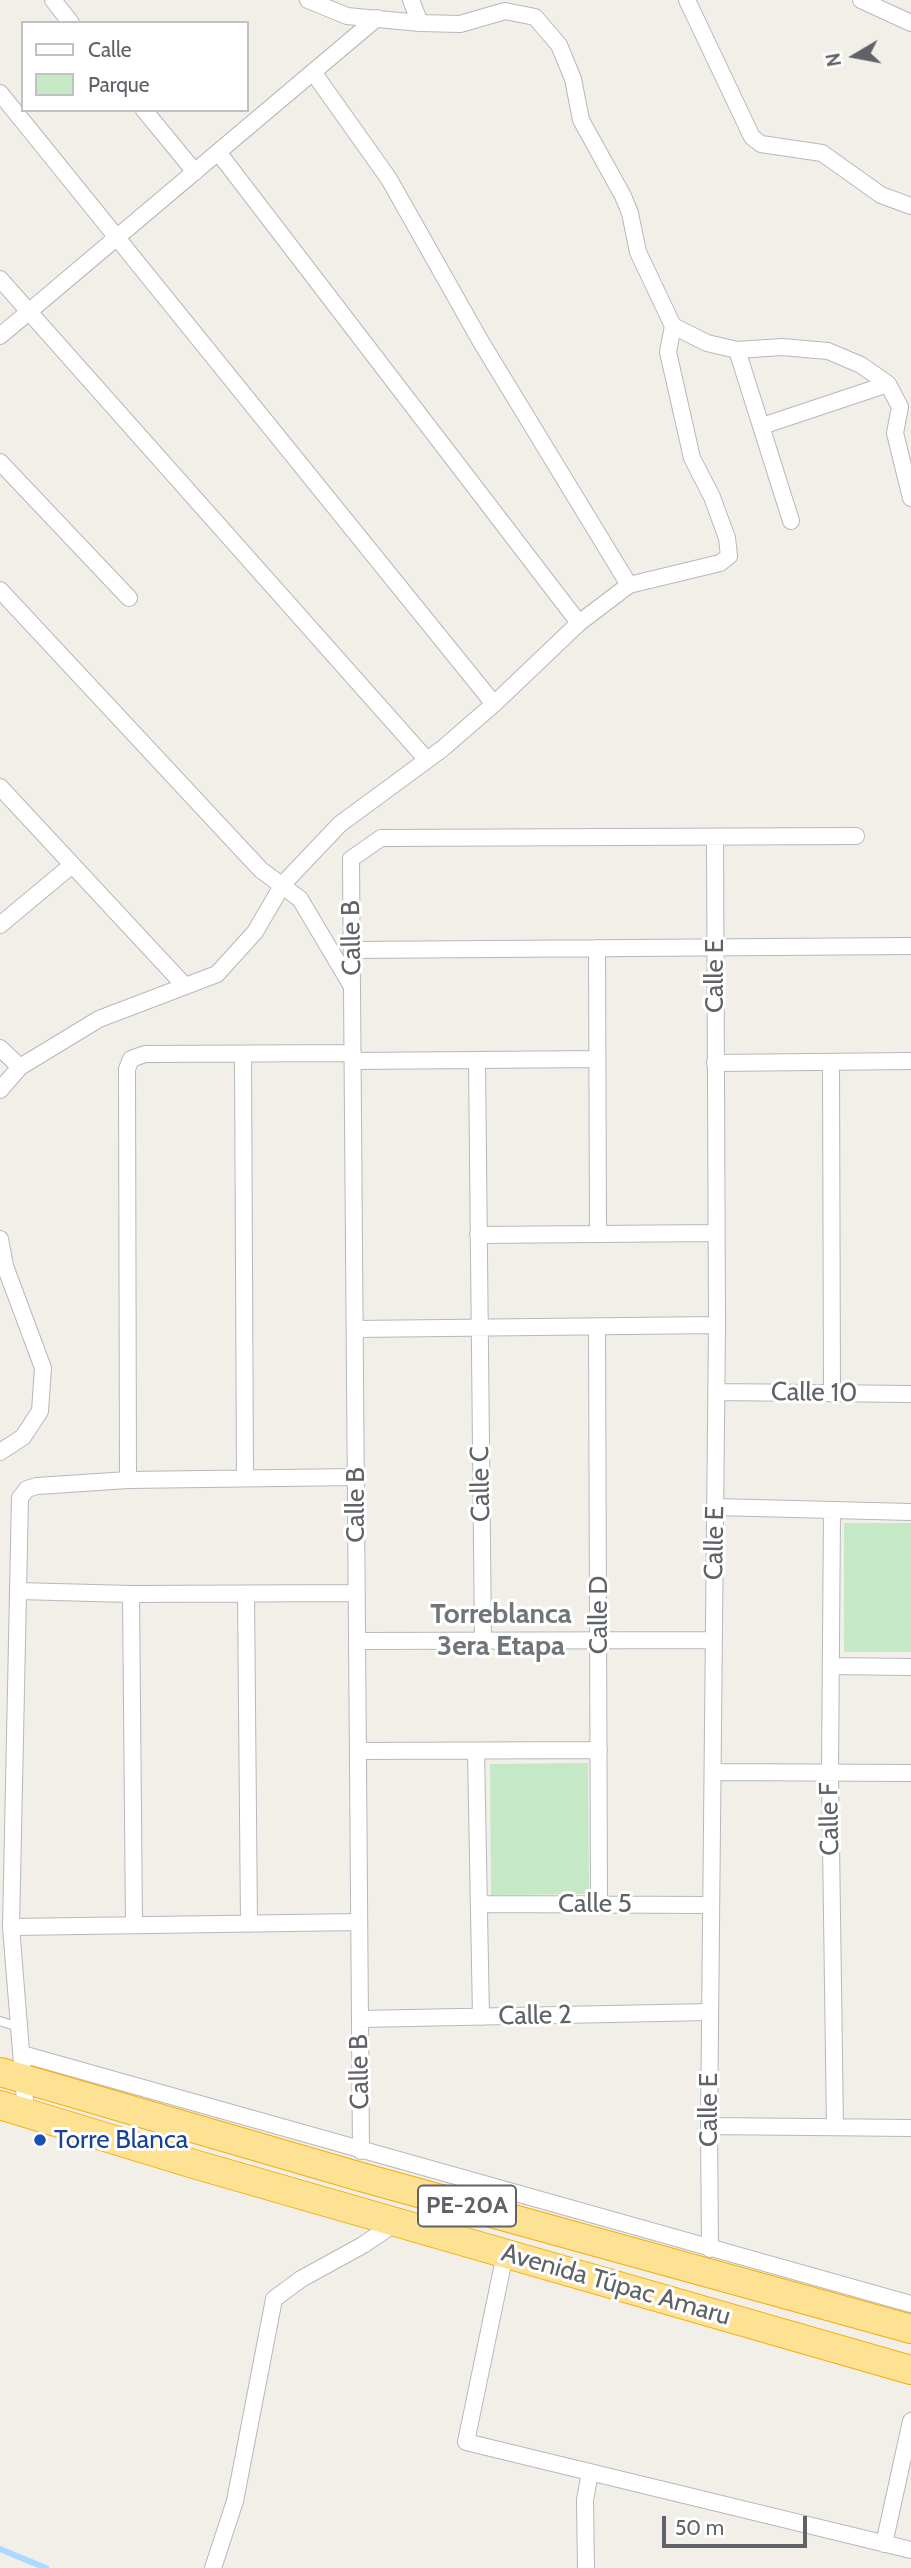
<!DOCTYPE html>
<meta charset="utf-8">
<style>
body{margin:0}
#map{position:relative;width:911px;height:2568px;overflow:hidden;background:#f1efe8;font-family:Cabin,sans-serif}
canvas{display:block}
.legend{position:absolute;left:21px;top:21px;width:228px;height:91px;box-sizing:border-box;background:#fff;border:2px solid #bfc1c3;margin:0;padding:9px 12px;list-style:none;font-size:21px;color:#5f6368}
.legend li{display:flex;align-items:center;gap:14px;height:35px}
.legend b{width:35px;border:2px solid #bfc1c3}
.north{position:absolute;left:820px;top:21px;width:70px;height:70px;-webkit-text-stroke:5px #fff;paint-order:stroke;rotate:260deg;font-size:19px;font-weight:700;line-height:28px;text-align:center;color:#5f6368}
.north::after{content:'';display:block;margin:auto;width:24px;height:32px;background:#5f6368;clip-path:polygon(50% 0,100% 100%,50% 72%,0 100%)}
.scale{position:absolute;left:662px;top:2516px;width:145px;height:32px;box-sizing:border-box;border:4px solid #5f6368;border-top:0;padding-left:9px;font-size:21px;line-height:24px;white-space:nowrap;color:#5f6368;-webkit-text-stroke:5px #fff;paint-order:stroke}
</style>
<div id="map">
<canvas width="911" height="2568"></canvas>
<ul class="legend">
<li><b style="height:9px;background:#fff"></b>Calle</li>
<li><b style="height:19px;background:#c5e8c5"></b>Parque</li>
</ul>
<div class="north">N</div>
<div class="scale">50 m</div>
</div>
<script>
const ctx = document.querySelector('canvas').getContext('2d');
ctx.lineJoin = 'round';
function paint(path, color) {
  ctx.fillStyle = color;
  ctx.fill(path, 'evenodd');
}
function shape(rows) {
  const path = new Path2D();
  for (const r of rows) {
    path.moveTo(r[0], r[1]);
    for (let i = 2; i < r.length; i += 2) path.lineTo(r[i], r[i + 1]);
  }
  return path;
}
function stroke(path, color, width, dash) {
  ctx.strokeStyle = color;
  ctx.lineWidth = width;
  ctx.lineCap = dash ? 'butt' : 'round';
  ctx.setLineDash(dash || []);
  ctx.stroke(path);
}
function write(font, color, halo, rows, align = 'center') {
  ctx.font = font + ' Cabin,sans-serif';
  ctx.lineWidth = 6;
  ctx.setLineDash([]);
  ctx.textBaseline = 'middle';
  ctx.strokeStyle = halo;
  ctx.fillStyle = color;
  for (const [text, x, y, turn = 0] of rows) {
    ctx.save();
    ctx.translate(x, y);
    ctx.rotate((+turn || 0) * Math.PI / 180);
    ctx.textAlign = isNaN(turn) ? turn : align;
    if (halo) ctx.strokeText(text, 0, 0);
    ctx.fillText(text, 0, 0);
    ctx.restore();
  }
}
const green = shape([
 [844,1523,911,1523,911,1652,844,1652],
 [588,1763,589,1894,491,1895,490,1764]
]);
const stream = shape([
 [0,2549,46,2568]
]);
const lane = shape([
 [0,2021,18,2027]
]);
const street = shape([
 [53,0,71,23],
 [308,0,347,16,420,23,460,24,505,11,535,17,559,45,573,79,581,120,623,196,630,213,638,252,673,326,707,343,737,350,782,347,828,351,861,365,888,384,900,407,895,433,911,498],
 [411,0,420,23],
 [687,0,752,137,761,144,822,153,881,195,911,206],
 [861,0,911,23],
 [313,72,389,179,481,342,629,585],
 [0,93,494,704],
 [144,110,195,172],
 [218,152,579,623],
 [0,279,427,760],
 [0,336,377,18],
 [737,350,791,521],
 [762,426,888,384],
 [0,462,129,598],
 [0,590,261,870,300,899,351,985],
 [0,787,185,986],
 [0,925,72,865],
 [597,948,598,1234],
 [352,950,911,946],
 [0,1048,20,1067],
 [243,1054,245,1478],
 [353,1061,597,1059],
 [477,1061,483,1640],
 [831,1062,832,1393],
 [715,1063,911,1061],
 [0,1090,20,1067,99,1019,217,974,255,932,283,884,340,824,442,749,494,704,579,623,629,585,720,563,729,556,727,538,712,497,692,458,668,352,673,326],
 [478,1235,716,1233],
 [0,1239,5,1266,43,1368,40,1411,23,1437,0,1452],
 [597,1327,599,1904],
 [355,1329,717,1325],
 [716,1392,911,1394],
 [128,1480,127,1069,131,1059,145,1054,353,1053],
 [715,1507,911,1512],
 [832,1510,830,1773,835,2127],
 [18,1591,131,1594,357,1593],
 [131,1594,134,1925],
 [246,1594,249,1924],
 [357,1641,714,1640],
 [831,1666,911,1667],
 [358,1751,599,1750],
 [476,1751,481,2017],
 [713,1772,911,1773],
 [479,1904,711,1905],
 [11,1927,359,1922],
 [360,2019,710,2012],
 [22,2054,911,2304],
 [26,2113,11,1927,20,1498,27,1489,37,1486,128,1480,356,1477],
 [709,2126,911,2128],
 [361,2151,351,859,381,838,856,836],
 [710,2249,709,2126,717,1325,715,837],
 [505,2254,466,2442,911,2550],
 [884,2544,911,2421],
 [213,2568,235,2501,274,2299,301,2279,363,2245,397,2222],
 [586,2568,585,2500,590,2472]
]);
const highway = shape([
 [0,2072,361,2177,911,2329],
 [0,2105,197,2165,911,2370]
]);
const markers = [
 [40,2140,7,"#1a4fb4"]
];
const shields = [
 [467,2206,98]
];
const shieldNames = [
 ["PE-20A",467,2206]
];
const streetNames = [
 ["Calle B",352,938,-91],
 ["Calle E",715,976,-90],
 ["Calle 10",814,1393,1],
 ["Calle C",481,1484,-91],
 ["Calle B",356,1505,-90],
 ["Calle E",715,1543,-89],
 ["Calle D",599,1615,-90],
 ["Calle F",830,1819,-91],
 ["Calle 5",595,1904],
 ["Calle 2",535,2016,-1],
 ["Calle B",360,2072,-91],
 ["Calle E",709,2110,-90],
 ["Avenida Túpac Amaru",616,2285,16]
];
const transitNames = [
 ["Torre Blanca",54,2140]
];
const neighbourhoodNames = [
 ["Torreblanca",501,1615],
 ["3era Etapa",501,1647]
];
paint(green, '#c5e8c5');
stroke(stream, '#aadaff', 6);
stroke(lane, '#b5b8bc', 10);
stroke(street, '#b5b8bc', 18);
stroke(highway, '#f9ab00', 30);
stroke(lane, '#fff', 8);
stroke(street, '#fff', 16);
stroke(highway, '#fde293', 28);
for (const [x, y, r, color] of markers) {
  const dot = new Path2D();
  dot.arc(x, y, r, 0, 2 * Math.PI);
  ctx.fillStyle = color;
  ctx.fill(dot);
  stroke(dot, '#fff', 2.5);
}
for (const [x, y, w] of shields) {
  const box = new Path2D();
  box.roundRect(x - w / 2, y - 20.5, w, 41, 5);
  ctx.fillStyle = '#fff';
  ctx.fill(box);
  stroke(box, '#5f6368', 2);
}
write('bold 24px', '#5f6368', null, shieldNames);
write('26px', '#5f6368', '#fff', streetNames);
write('26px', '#164399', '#fff', transitNames, 'left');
write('bold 28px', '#70757a', '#fff', neighbourhoodNames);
</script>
